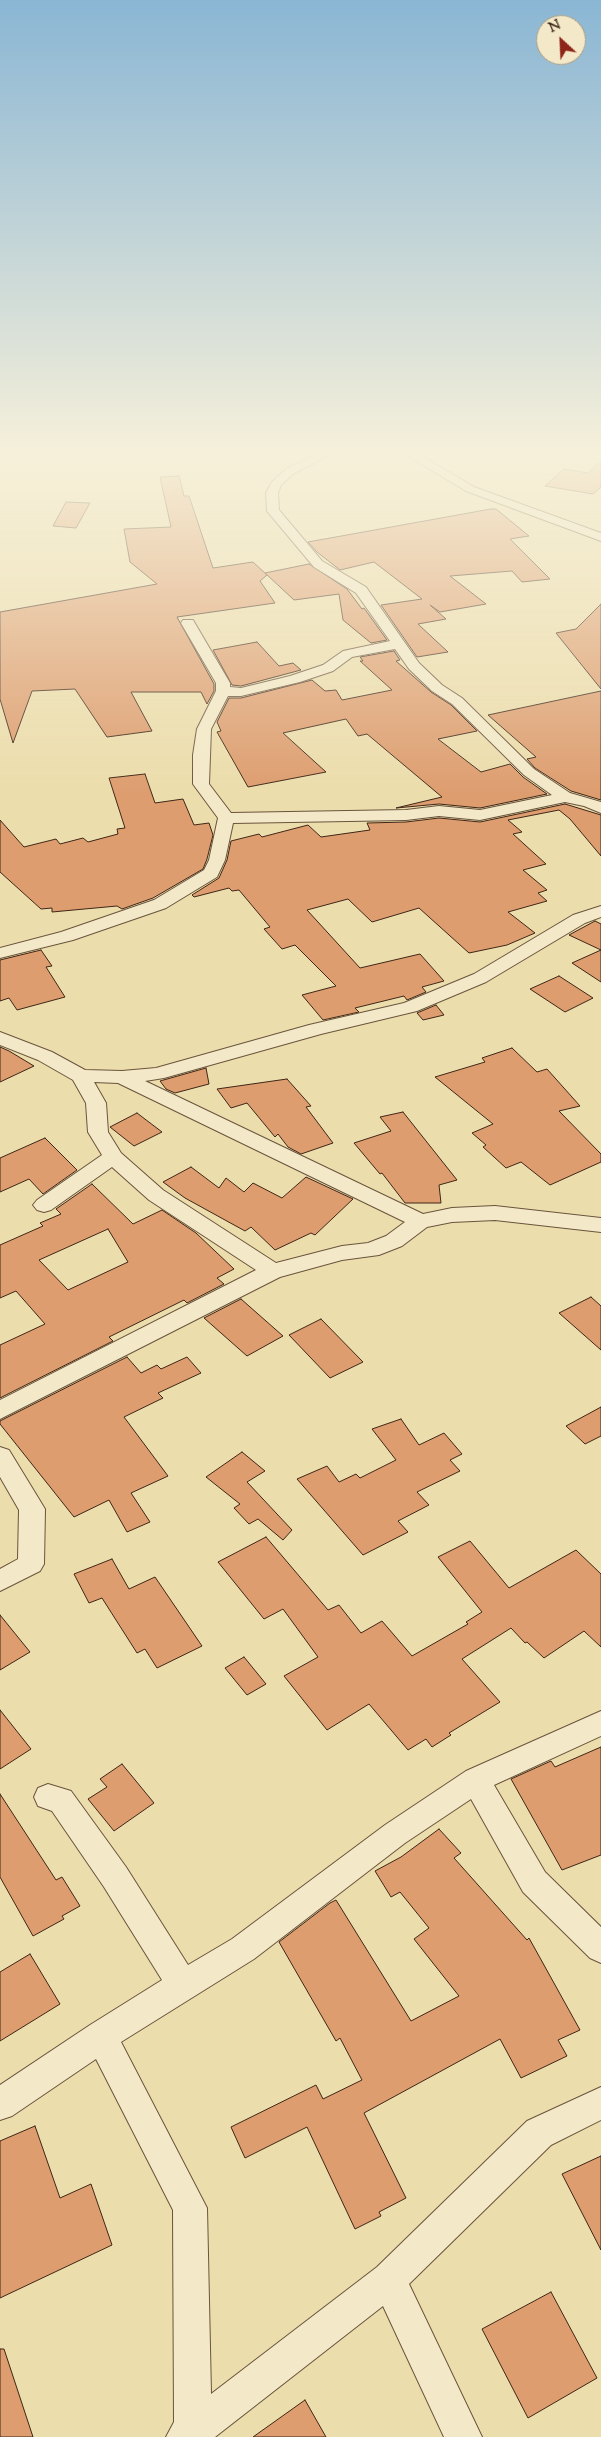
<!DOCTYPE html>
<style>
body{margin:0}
#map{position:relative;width:601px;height:2437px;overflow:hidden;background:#ecddac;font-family:"Sorts Mill Goudy",serif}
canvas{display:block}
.north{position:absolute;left:536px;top:15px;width:50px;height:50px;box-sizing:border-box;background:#f3e9c9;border:1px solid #ab9b82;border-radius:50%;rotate:335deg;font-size:14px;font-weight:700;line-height:20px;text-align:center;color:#3f2617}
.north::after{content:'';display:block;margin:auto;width:18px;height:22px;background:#8f2418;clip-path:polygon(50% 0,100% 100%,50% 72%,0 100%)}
</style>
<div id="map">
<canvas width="601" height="2437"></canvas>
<div class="north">N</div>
</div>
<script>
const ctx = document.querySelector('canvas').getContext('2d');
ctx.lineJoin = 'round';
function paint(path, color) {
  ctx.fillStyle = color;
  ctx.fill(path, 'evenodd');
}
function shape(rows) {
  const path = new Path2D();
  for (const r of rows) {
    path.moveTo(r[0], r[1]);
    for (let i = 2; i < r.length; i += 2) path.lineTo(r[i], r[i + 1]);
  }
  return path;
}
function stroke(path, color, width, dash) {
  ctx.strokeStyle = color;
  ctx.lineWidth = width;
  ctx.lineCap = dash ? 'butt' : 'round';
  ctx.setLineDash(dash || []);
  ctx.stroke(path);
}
const building = shape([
 [601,461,601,487,593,494,545,486,564,469,588,473,601,461],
 [179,476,184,496,189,496,213,568,253,562,267,575,260,581,275,603,177,617,214,684,214,691,207,704,201,692,131,692,152,731,107,737,75,689,32,691,13,743,0,699,0,612,157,584,130,562,124,529,171,527,160,477,179,476],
 [66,502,90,503,76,528,53,526,66,502],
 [491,509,496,509,529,536,510,539,550,579,522,582,512,571,450,576,486,604,440,612,430,605,446,619,418,624,448,652,417,657,381,605,422,599,374,562,340,570,317,552,308,542,491,509],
 [309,564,347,589,362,609,364,608,387,640,371,643,343,620,339,594,294,600,265,573,309,564],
 [601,604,601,689,556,633,576,629,601,604],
 [257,642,279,666,293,663,301,670,241,686,232,685,213,650,257,642],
 [394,651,400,660,396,661,431,692,451,705,477,731,438,739,481,772,510,764,523,777,547,794,480,808,439,804,396,808,442,797,367,734,358,736,346,719,283,733,326,772,248,787,217,732,221,731,217,722,229,698,241,698,312,680,325,691,336,690,342,700,392,690,360,661,363,661,360,657,394,651],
 [601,691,601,800,571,791,535,768,527,759,536,757,488,715,601,691],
 [145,774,155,803,183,799,194,825,209,823,213,835,207,859,203,869,153,898,122,909,117,906,52,912,52,908,41,909,0,872,0,820,24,847,56,839,60,844,83,838,88,842,118,834,117,829,125,828,109,778,145,774],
 [565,804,601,815,601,856,570,819,559,810,508,820,522,832,513,834,546,864,523,870,547,890,538,893,547,901,508,912,535,933,507,945,469,953,419,908,372,922,348,899,307,910,360,968,420,954,444,981,422,987,426,992,407,1000,404,996,355,1008,359,1012,323,1020,302,995,336,986,295,945,282,949,264,929,270,927,239,890,232,891,229,888,194,897,192,895,219,878,227,860,231,841,259,834,262,837,308,825,321,837,370,830,367,823,406,822,439,818,480,822,565,804],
 [595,921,601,924,601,950,569,935,595,921],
 [41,950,52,966,46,967,65,997,17,1010,9,998,0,1001,0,960,41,950],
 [601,950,601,982,572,963,601,950],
 [559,976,593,998,565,1012,530,989,559,976],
 [436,1005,444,1015,423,1020,417,1013,436,1005],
 [0,1047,9,1051,34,1066,0,1082,0,1047],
 [512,1048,537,1072,547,1069,580,1106,559,1111,601,1154,601,1162,550,1185,521,1162,506,1168,483,1147,486,1145,472,1133,493,1124,435,1077,485,1062,482,1058,512,1048],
 [206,1068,209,1084,175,1093,166,1089,160,1081,206,1068],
 [287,1079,311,1106,306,1107,333,1143,301,1154,288,1147,278,1134,275,1137,247,1103,231,1108,217,1089,287,1079],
 [403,1112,457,1180,439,1185,441,1203,405,1203,382,1173,380,1174,354,1143,391,1131,380,1117,403,1112],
 [137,1113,162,1132,134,1146,110,1127,137,1113],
 [45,1138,77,1170,43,1194,29,1179,0,1192,0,1158,45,1138],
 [191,1167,219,1188,226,1178,244,1192,253,1183,282,1198,306,1177,353,1199,315,1235,311,1233,275,1250,251,1227,245,1231,185,1198,163,1182,191,1167],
 [92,1184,133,1224,162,1210,196,1233,234,1269,217,1278,224,1284,187,1303,184,1300,109,1337,113,1341,0,1398,0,1345,45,1324,16,1291,0,1298,0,1245,43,1226,40,1223,61,1214,56,1209,92,1184],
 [108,1229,128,1262,68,1290,39,1260,108,1229],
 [591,1297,601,1306,601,1350,559,1313,591,1297],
 [241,1299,283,1336,247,1356,204,1318,241,1299],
 [321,1319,363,1362,330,1378,289,1335,321,1319],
 [127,1357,141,1373,157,1365,161,1369,187,1357,201,1373,158,1393,163,1398,124,1417,168,1476,131,1493,150,1522,127,1532,109,1500,74,1517,0,1424,0,1421,127,1357],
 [601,1407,601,1436,585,1444,566,1426,601,1407],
 [401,1419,419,1445,444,1433,462,1454,450,1460,460,1471,417,1492,429,1505,398,1521,408,1532,363,1555,297,1479,327,1466,339,1482,356,1474,360,1478,396,1460,372,1429,401,1419],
 [242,1452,265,1471,247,1482,292,1530,283,1540,258,1519,249,1524,234,1508,240,1504,206,1477,242,1452],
 [266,1537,328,1610,339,1605,361,1633,382,1621,412,1656,468,1624,466,1622,482,1612,438,1557,470,1541,509,1588,576,1550,601,1574,601,1647,584,1631,544,1658,527,1642,525,1643,511,1628,462,1659,500,1702,449,1733,451,1735,432,1747,426,1739,408,1750,369,1704,327,1730,284,1676,318,1657,283,1609,264,1619,218,1562,266,1537],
 [112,1559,129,1589,155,1577,202,1646,157,1668,145,1649,137,1653,102,1598,89,1603,74,1574,112,1559],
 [0,1615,30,1652,0,1670,0,1615],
 [244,1657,266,1684,247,1695,225,1668,244,1657],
 [0,1710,31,1749,0,1769,0,1710],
 [601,1747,601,1855,562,1870,511,1779,551,1761,555,1767,601,1747],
 [122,1764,154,1803,114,1831,88,1799,107,1787,100,1779,122,1764],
 [0,1794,56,1880,62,1877,80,1906,62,1916,64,1919,33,1936,0,1877,0,1794],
 [439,1829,461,1853,454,1858,527,1940,529,1938,580,2030,558,2040,567,2056,521,2078,500,2039,364,2113,406,2198,379,2212,381,2216,355,2229,307,2127,245,2158,231,2127,316,2085,323,2099,362,2080,340,2038,336,2041,279,1942,330,1903,336,1900,411,2021,459,1996,414,1939,429,1928,400,1892,391,1897,375,1871,401,1857,439,1829],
 [30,1954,60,2004,0,2041,0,1972,30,1954],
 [35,2126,60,2198,91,2184,112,2245,0,2298,0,2141,35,2126],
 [601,2156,601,2250,562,2174,601,2156],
 [551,2292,597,2378,528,2418,482,2329,551,2292],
 [0,2349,4,2349,33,2437,0,2437,0,2349],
 [305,2400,326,2437,253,2437,305,2400]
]);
const minor = shape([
 [319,453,334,453,294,473,281,485,278,493,279,510,322,561,366,587,419,663,442,685,462,698,534,769,570,793,601,802,601,813,584,806,565,802,480,820,439,816,406,820,233,823,225,860,217,877,166,908,73,940,0,958,0,948,61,932,154,900,204,870,209,860,218,818,193,784,193,755,197,729,216,691,216,683,181,623,183,620,193,620,230,683,230,687,241,688,290,676,323,665,343,651,390,641,356,593,314,567,267,511,266,493,272,482,286,469,319,453],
 [395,649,409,669,432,691,452,704,524,775,552,795,480,810,439,806,406,810,231,813,209,784,211,729,228,696,241,696,300,682,333,671,352,657,395,649],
 [403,453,417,453,474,487,601,533,601,541,466,491,403,453],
 [601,906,601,917,585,923,486,982,417,1011,321,1034,164,1078,145,1081,423,1214,452,1208,495,1206,601,1218,601,1232,495,1220,452,1222,427,1227,402,1246,379,1255,342,1260,280,1277,0,1419,0,1400,256,1270,149,1200,112,1167,51,1210,44,1212,37,1210,33,1205,37,1200,102,1155,88,1132,86,1103,73,1080,38,1060,0,1045,0,1032,52,1052,85,1070,122,1071,156,1068,309,1025,404,1003,474,974,573,915,601,906],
 [94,1082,118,1083,405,1222,386,1236,368,1243,342,1246,276,1263,163,1190,121,1153,108,1132,106,1103,94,1082],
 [0,1447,9,1450,45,1509,44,1564,40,1571,0,1591,0,1569,18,1559,19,1510,0,1477,0,1447],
 [601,1711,601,1736,494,1785,545,1872,601,1927,601,1963,590,1958,523,1892,471,1799,405,1843,254,1959,121,2042,207,2208,211,2394,377,2267,527,2121,601,2087,601,2120,551,2145,409,2284,482,2437,444,2437,383,2306,215,2437,166,2437,174,2422,173,2210,96,2059,12,2116,0,2120,0,2085,90,2025,162,1980,104,1887,52,1811,38,1806,34,1797,38,1788,48,1784,71,1791,126,1867,188,1965,232,1939,385,1825,466,1771,601,1711]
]);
paint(building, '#dd9d6f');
stroke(building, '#3f2617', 1);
stroke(minor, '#6a543c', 2);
paint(minor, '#f3e9c9');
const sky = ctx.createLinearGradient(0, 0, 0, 794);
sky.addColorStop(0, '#8ab6d4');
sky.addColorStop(0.57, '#f6f0da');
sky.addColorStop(1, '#f6f0da00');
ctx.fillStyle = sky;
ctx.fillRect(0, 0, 601, 794);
</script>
